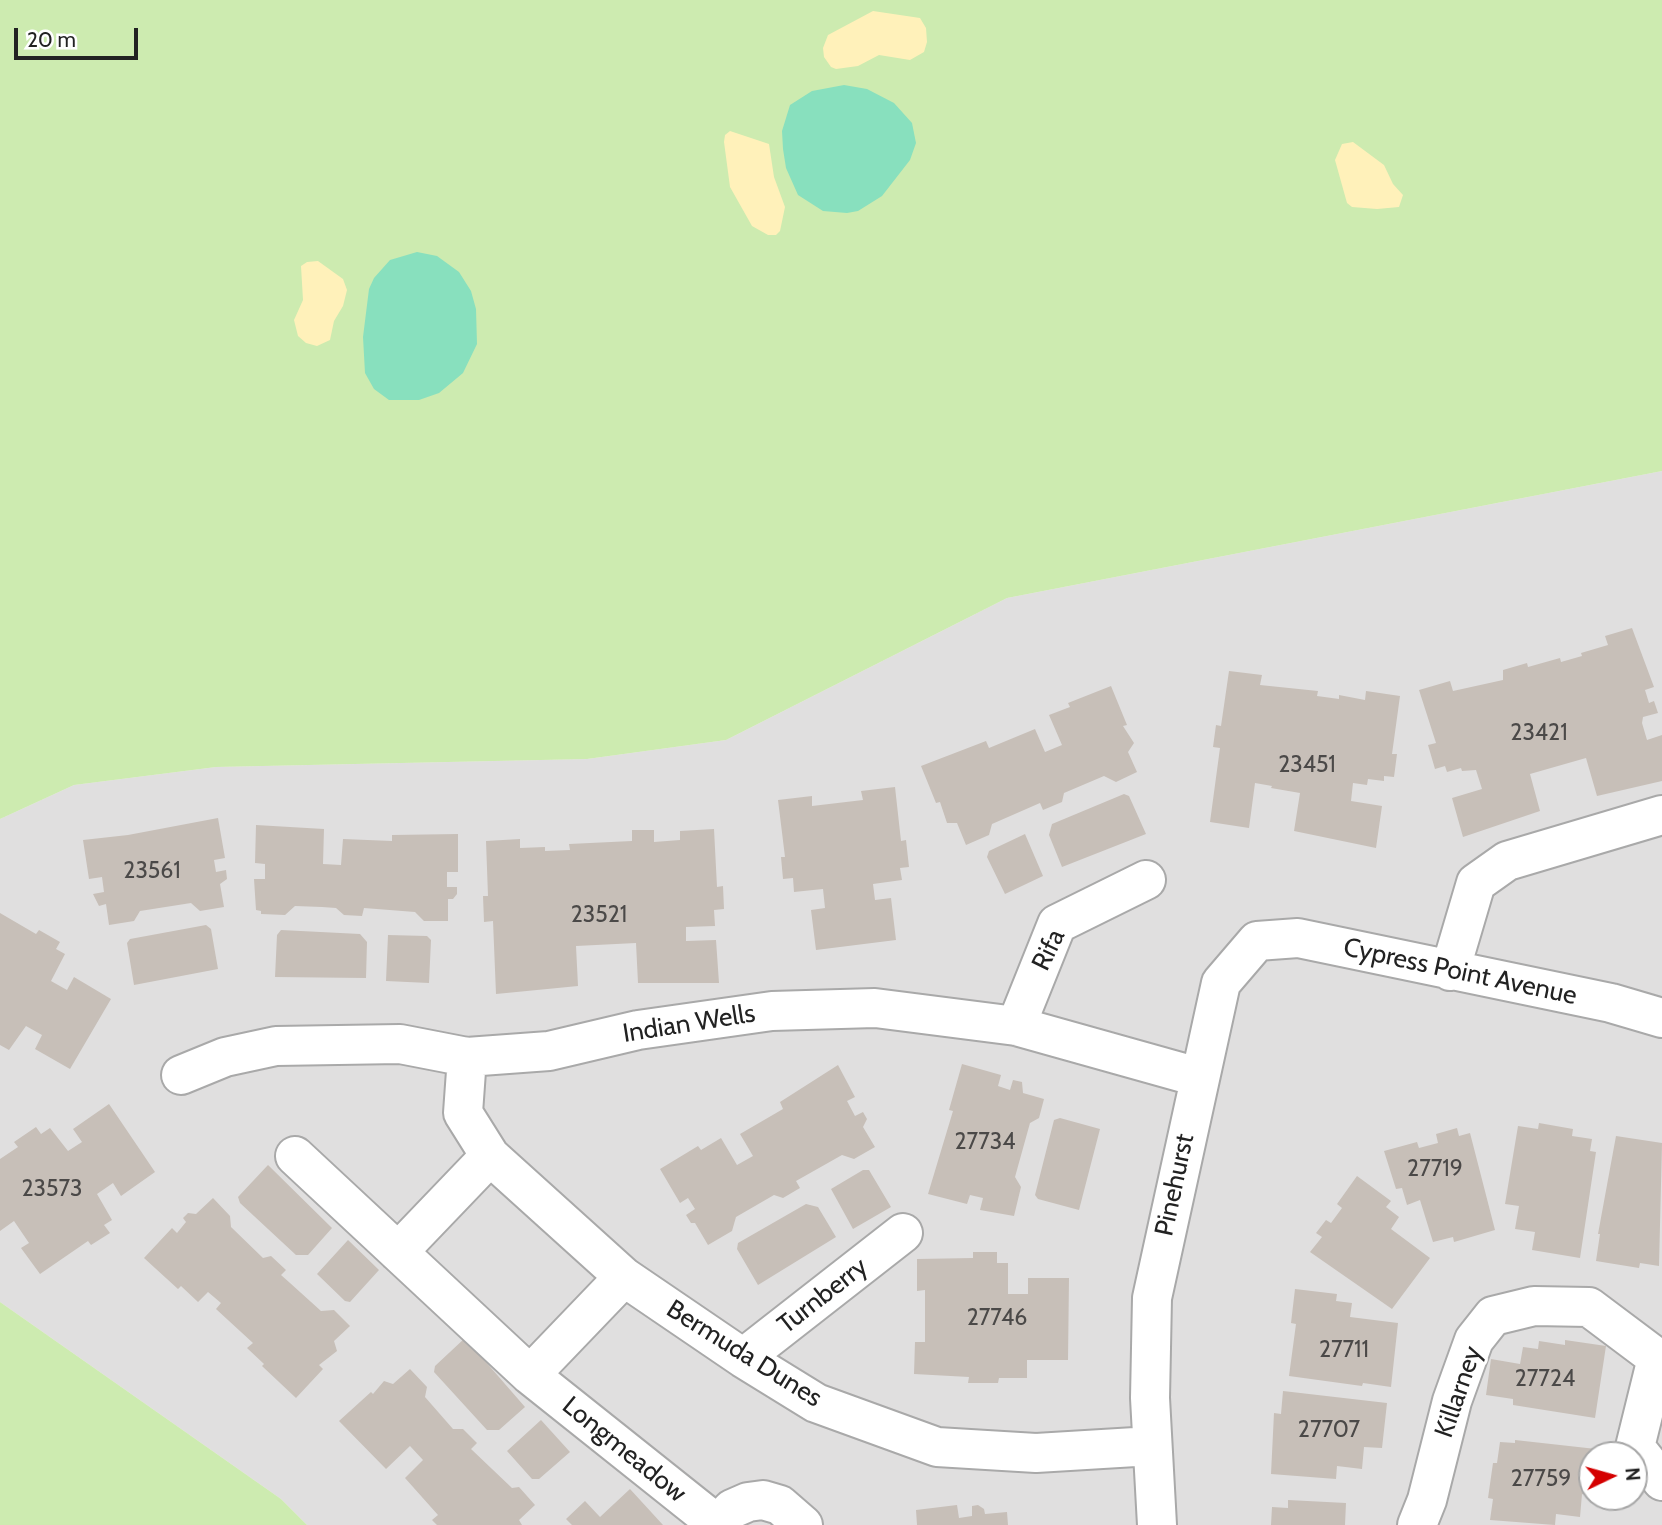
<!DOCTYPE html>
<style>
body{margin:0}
#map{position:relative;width:1662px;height:1525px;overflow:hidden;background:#f2efe9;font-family:Cabin,sans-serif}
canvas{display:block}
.north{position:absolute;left:1578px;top:1441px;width:70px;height:70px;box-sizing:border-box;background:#fff;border:2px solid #a7a7a7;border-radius:50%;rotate:85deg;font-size:19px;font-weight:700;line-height:28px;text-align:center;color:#222}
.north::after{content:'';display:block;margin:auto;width:24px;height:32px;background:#d40000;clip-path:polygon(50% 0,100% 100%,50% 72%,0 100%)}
.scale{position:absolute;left:14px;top:28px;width:124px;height:32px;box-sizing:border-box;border:4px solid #222;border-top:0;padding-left:9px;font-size:21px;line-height:24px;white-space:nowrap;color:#222;-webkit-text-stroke:5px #fff;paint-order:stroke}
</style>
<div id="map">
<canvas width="1662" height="1525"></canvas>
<div class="north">N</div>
<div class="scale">20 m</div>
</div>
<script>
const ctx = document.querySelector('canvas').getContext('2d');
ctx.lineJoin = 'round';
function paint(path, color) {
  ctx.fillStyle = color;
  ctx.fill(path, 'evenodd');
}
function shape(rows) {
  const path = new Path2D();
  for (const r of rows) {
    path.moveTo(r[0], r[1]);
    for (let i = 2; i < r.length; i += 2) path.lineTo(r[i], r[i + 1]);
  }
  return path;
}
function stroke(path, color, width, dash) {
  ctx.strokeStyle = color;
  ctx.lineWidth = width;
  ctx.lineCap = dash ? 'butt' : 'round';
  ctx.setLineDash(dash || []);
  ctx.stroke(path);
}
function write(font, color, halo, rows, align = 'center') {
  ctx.font = font + ' Cabin,sans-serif';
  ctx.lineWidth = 6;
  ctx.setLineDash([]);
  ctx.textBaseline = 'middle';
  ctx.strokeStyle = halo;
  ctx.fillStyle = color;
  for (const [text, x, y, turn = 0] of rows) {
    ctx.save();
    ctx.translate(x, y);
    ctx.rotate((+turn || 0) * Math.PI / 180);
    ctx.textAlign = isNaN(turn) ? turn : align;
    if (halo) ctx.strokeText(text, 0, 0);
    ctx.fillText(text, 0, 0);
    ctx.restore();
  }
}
const residential = shape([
 [1662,471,1662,1525,307,1525,281,1499,0,1302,0,819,74,785,216,767,587,759,726,740,1007,598],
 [1592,1455,1634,1455,1634,1497,1592,1497]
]);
const grass = shape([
 [0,0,1662,0,1662,471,1007,598,726,740,587,759,216,767,74,785,0,819],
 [0,1302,281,1499,307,1525,0,1525]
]);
const sand = shape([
 [873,11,920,18,926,28,927,42,924,52,910,60,879,55,858,66,836,69,831,67,824,57,823,48,828,35],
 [730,131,769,144,774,177,785,207,780,231,776,235,768,235,752,226,730,187,724,142,725,135],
 [1353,142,1384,165,1393,184,1403,195,1399,207,1377,209,1352,207,1347,203,1335,160,1342,144],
 [318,261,343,279,347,290,343,306,334,321,330,340,317,346,306,343,298,336,294,320,303,300,301,266,307,262]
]);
const pitch = shape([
 [844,85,867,89,894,103,912,123,916,143,910,160,882,196,858,211,847,213,823,211,798,195,786,168,783,149,782,131,790,105,812,91],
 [417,252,437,256,459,272,471,291,476,309,477,344,463,373,439,393,419,400,389,400,374,389,365,373,363,337,369,289,374,278,390,260]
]);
const building = shape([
 [1632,628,1654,687,1645,690,1649,703,1654,701,1658,713,1643,717,1642,723,1647,740,1662,735,1662,781,1597,796,1586,758,1530,774,1540,811,1463,837,1452,798,1482,789,1476,770,1462,771,1461,768,1447,772,1445,766,1435,769,1428,745,1436,743,1419,690,1450,681,1453,691,1503,680,1503,670,1527,663,1528,667,1560,658,1561,662,1582,656,1581,653,1608,645,1605,636],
 [1229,671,1262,675,1260,685,1318,691,1317,696,1339,699,1339,695,1365,700,1366,691,1400,696,1392,754,1397,754,1394,777,1384,776,1384,781,1368,779,1367,785,1353,783,1351,801,1382,806,1376,848,1294,831,1300,793,1271,788,1272,786,1255,783,1249,828,1210,822,1220,748,1213,747,1216,725,1221,726],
 [1111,686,1127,725,1123,726,1134,743,1128,752,1137,772,1116,782,1104,776,1064,793,1062,802,1043,810,1040,803,992,824,989,835,966,845,957,823,947,823,940,802,936,803,921,766,986,741,989,748,1035,729,1045,752,1062,745,1049,715,1070,707,1068,703],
 [895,787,901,841,906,840,909,867,900,868,902,880,873,884,875,900,891,898,896,940,816,950,811,910,825,908,823,889,794,892,793,878,783,879,781,857,785,857,778,800,812,796,812,806,863,800,861,791],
 [1124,794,1129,796,1146,834,1062,867,1049,835,1052,824],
 [218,818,225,858,214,860,216,872,226,870,227,879,220,884,224,907,200,911,191,903,140,911,134,921,109,925,106,904,99,906,93,894,104,892,102,877,89,879,83,840,128,835],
 [256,825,324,829,323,864,341,865,343,839,392,841,392,835,458,834,458,872,447,872,447,887,457,887,457,894,453,899,448,899,448,921,424,921,415,912,364,908,362,916,344,915,336,908,322,907,295,906,285,915,261,914,261,911,256,910,254,879,265,879,265,864,255,863],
 [714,829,717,887,723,886,724,909,714,910,715,926,686,927,686,941,716,940,719,983,638,983,636,943,576,946,578,986,496,994,493,921,484,922,483,896,488,896,486,841,520,839,520,848,545,847,545,851,570,850,569,844,632,841,632,830,654,830,654,842,680,840,680,831],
 [1025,834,1043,876,1005,894,987,857,989,851],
 [0,913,36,934,39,930,60,942,56,949,65,954,51,981,67,990,74,977,111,999,70,1069,35,1049,42,1035,26,1026,9,1050,0,1045],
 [206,925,211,929,218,969,134,985,127,943,130,939],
 [281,930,360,934,367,942,366,978,275,977,277,935],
 [388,935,427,936,431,940,429,983,386,981],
 [962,1064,1001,1075,998,1086,1010,1090,1013,1080,1022,1082,1023,1093,1044,1099,1039,1118,1030,1123,1015,1177,1021,1187,1014,1216,980,1210,983,1198,970,1195,967,1204,928,1194,953,1111,949,1110],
 [838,1065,855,1097,847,1101,855,1116,863,1112,867,1119,863,1127,875,1147,854,1159,842,1155,796,1181,800,1188,783,1198,774,1195,736,1217,732,1231,708,1245,695,1223,691,1223,686,1215,695,1209,688,1198,680,1203,660,1169,698,1146,701,1150,721,1138,737,1165,753,1156,740,1134,783,1109,780,1102],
 [109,1104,155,1172,121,1196,113,1183,97,1194,112,1220,104,1225,110,1233,91,1245,88,1241,40,1274,21,1248,29,1243,14,1221,0,1231,0,1159,18,1147,14,1142,36,1127,41,1134,50,1128,68,1151,82,1142,73,1129],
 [1060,1118,1100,1129,1079,1210,1038,1199,1035,1195,1054,1120],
 [1539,1123,1573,1129,1572,1136,1592,1139,1590,1151,1596,1152,1580,1258,1532,1250,1535,1232,1515,1229,1519,1206,1505,1204,1518,1126,1538,1129],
 [1457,1128,1459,1136,1470,1133,1495,1230,1454,1242,1453,1237,1433,1242,1420,1200,1407,1205,1402,1188,1396,1189,1384,1151,1417,1142,1419,1148,1438,1143,1436,1134],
 [1616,1136,1662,1143,1659,1266,1640,1263,1639,1268,1596,1261,1600,1234,1598,1234],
 [268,1165,332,1228,308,1255,296,1255,240,1203,238,1197],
 [863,1170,869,1170,891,1207,853,1229,831,1189],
 [1357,1176,1391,1201,1386,1207,1399,1217,1391,1229,1430,1258,1392,1309,1310,1252,1322,1237,1316,1233,1326,1220,1331,1223,1342,1208,1337,1204],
 [213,1198,230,1216,231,1227,263,1258,271,1256,286,1270,281,1275,290,1283,321,1311,334,1310,350,1326,334,1341,337,1351,319,1365,323,1369,296,1398,262,1366,264,1364,247,1348,253,1343,216,1309,221,1303,208,1292,198,1302,181,1286,178,1289,144,1258,172,1228,177,1233,186,1222,183,1218,188,1213,196,1214],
 [806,1204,818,1207,836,1237,758,1285,737,1249,738,1243],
 [348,1240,379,1270,350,1302,345,1301,317,1274],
 [973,1252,997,1252,997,1263,1008,1263,1008,1294,1028,1294,1028,1278,1069,1278,1068,1360,1027,1360,1027,1378,999,1378,998,1383,968,1383,969,1377,914,1374,915,1342,925,1342,925,1290,917,1291,917,1259,973,1258],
 [1295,1289,1337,1294,1336,1301,1352,1303,1350,1317,1398,1323,1391,1387,1363,1383,1362,1386,1289,1376,1296,1324,1291,1323],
 [465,1338,525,1407,499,1430,487,1430,434,1372,435,1366],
 [1565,1340,1606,1346,1595,1418,1513,1405,1513,1399,1486,1395,1491,1359,1520,1364,1523,1347,1538,1349,1539,1341,1565,1345],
 [410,1369,427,1387,425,1397,453,1429,463,1429,477,1443,471,1449,512,1488,519,1487,535,1505,519,1520,522,1525,437,1525,432,1520,438,1515,405,1478,423,1460,410,1446,386,1469,339,1421,371,1392,373,1394,384,1381,393,1384],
 [1283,1391,1387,1403,1382,1448,1364,1447,1362,1469,1337,1466,1336,1479,1271,1474,1274,1413,1281,1414],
 [541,1420,570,1452,539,1479,532,1479,507,1451],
 [1515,1440,1605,1450,1605,1455,1592,1455,1592,1496,1582,1494,1580,1517,1556,1514,1555,1525,1490,1520,1493,1499,1488,1498,1493,1463,1497,1463,1500,1442,1515,1443],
 [630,1489,663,1525,572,1525,566,1519,585,1501,600,1517],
 [1288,1500,1346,1503,1345,1525,1271,1525,1272,1507,1288,1508],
 [957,1505,959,1518,972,1516,972,1506,978,1505,984,1509,985,1514,1007,1512,1008,1525,917,1525,916,1510]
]);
const minor = shape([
 [1450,971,1476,883,1507,861,1662,815],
 [1016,1026,1057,924,1146,880],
 [467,1057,463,1113,490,1156,624,1277,743,1358,816,1403,937,1447,1036,1453,1152,1446],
 [181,1075,225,1057,276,1046,400,1044,467,1057,549,1051,638,1030,772,1011,875,1008,1016,1026,1198,1077],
 [295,1156,530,1375,717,1524],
 [398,1252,490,1156],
 [743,1358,903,1233],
 [1657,1358,1635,1447,1662,1481],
 [530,1375,624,1277],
 [717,1525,732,1509,748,1502,763,1500,780,1505,803,1525],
 [1157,1525,1150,1398,1152,1298,1221,983,1257,941,1298,938,1611,1003,1662,1018],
 [1417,1525,1427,1500,1452,1401,1474,1340,1493,1316,1534,1306,1589,1307,1657,1358,1662,1358]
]);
const numberNames = [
 ["23421",1539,733],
 ["23451",1307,765],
 ["23561",152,871],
 ["23521",599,915],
 ["27734",985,1142],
 ["27719",1435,1169],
 ["23573",52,1189],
 ["27746",997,1318],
 ["27711",1344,1350],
 ["27724",1545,1379],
 ["27707",1329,1430],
 ["27759",1541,1479]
];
const streetNames = [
 ["Rifa",1049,950,-64],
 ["Cypress Point Avenue",1460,972,12],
 ["Indian Wells",689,1024,-9],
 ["Pinehurst",1175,1185,-78],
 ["Turnberry",823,1296,-38],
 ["Bermuda Dunes",744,1354,32],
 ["Killarney",1459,1392,-71],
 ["Longmeadow",624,1450,39]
];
paint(residential, '#e0dfdf');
paint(grass, '#cdebb0');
paint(sand, '#fff1ba');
paint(pitch, '#88e0be');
paint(building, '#c7bfb8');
stroke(minor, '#a9a9a9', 42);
stroke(minor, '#fff', 38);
write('23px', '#4b4948', null, numberNames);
write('26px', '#222', '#fff', streetNames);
</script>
